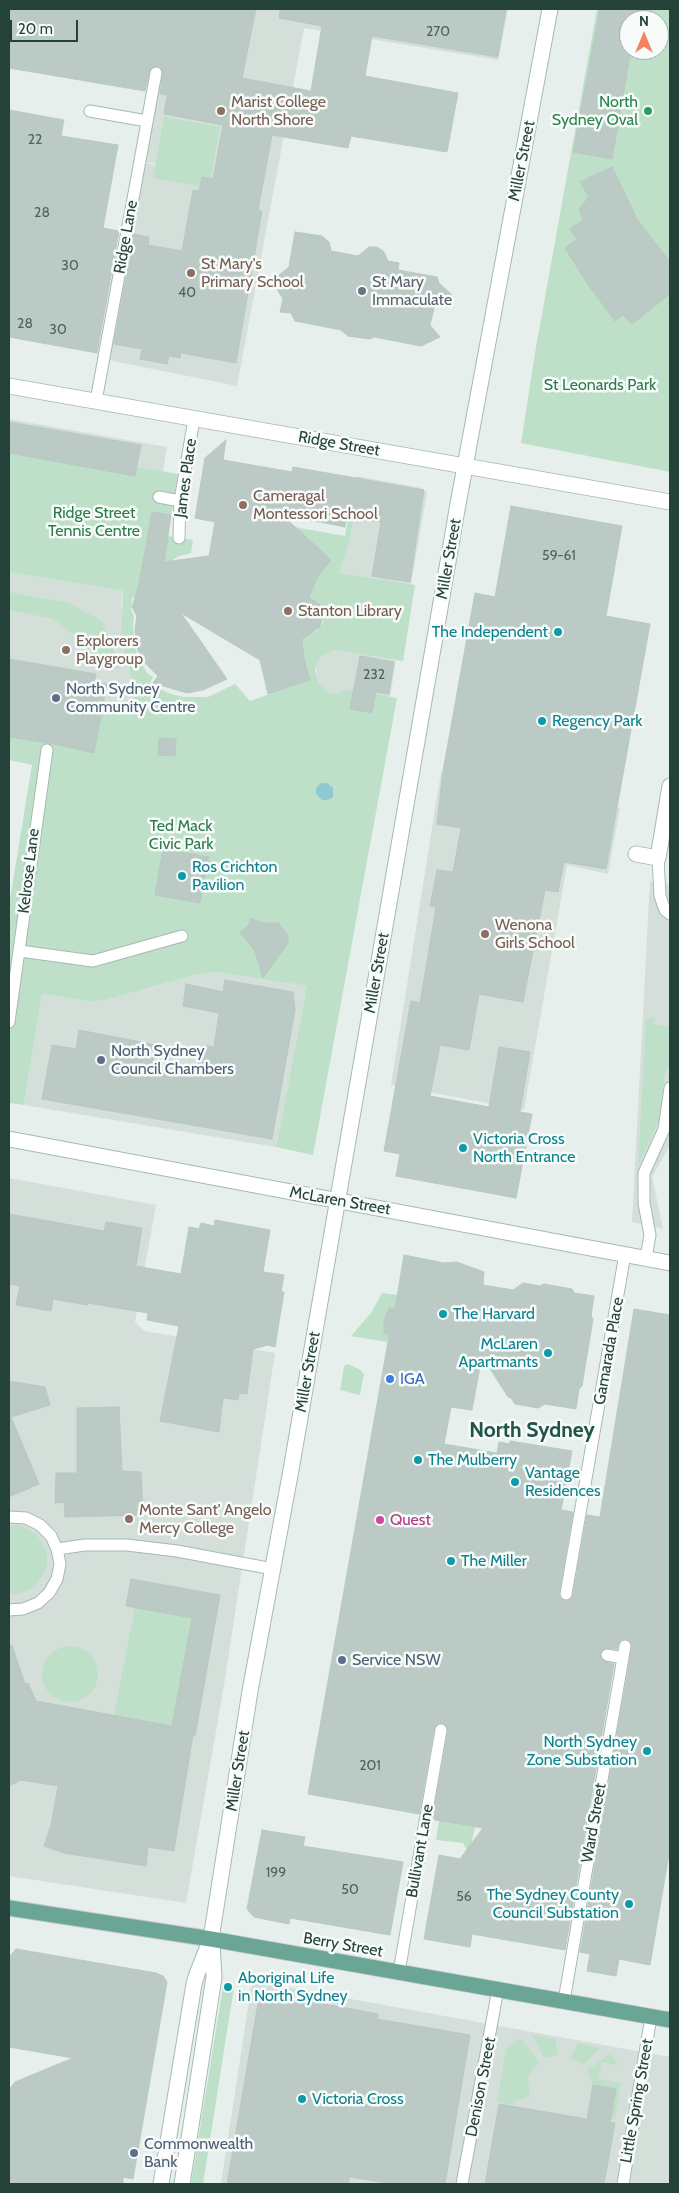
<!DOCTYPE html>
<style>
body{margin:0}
#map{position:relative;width:679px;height:2193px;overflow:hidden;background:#e6efeb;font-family:Cabin,sans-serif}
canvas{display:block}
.frame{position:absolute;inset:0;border:10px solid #24423a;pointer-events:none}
.north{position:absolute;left:619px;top:10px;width:50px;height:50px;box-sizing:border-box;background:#f7fbf9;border:1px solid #a3b1ad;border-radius:50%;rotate:0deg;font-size:14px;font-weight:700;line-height:20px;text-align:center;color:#24423a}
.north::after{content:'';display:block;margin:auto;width:18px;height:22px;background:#f4845f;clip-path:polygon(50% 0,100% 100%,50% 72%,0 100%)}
.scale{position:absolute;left:10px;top:20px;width:68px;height:22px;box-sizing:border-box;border:2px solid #24423a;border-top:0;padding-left:6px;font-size:15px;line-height:18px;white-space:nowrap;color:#24423a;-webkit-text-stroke:4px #f7fbf9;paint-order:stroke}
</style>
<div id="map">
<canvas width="679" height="2193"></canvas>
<div class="frame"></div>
<div class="north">N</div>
<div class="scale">20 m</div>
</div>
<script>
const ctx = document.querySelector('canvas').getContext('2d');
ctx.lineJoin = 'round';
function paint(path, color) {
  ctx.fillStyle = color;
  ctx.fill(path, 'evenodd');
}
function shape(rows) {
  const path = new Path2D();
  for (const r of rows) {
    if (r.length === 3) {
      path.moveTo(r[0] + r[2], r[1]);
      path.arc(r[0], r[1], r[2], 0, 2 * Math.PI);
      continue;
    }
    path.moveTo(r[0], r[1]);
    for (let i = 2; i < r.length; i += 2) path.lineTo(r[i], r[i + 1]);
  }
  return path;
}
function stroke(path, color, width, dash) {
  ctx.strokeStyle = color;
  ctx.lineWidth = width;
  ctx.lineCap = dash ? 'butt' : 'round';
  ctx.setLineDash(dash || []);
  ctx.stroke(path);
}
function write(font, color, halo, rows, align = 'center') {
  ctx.font = font + ' Cabin,sans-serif';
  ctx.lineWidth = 5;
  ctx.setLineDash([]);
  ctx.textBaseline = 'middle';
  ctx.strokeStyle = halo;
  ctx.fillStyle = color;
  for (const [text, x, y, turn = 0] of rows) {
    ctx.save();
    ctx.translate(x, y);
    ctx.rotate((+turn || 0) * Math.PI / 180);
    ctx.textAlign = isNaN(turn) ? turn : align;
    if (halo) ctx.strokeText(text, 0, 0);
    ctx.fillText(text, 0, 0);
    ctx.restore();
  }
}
const built = shape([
 [104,9,508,9,498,60,304,28,237,386,108,360,145,163,239,179,146,162,168,31,102,20],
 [9,419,167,447,163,472,9,444],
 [361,477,422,488,427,493,411,585,339,573,350,540],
 [9,572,123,591,121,603,137,694,128,708,102,713,107,684,94,682,96,674,9,659],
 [334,650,396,660,390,697,348,689,338,693,331,694,322,687,316,677,317,663,325,653],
 [441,772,620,808,608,874,567,865,524,1110,391,1085],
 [650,881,670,885,670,1145,652,1177,663,1229,632,1222],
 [216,972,307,986,276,1147,24,1105,42,994,91,1002,106,1000,198,974],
 [9,1178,156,1205,135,1322,144,1331,275,1353,224,1685,186,1903,9,1876],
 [252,1981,670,2057,670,2184,221,2184]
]);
const green = shape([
 [597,9,670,9,670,472,521,443,536,347],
 [629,20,659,20,659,50,629,50],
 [164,117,220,127,209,188,153,178],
 [9,444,178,474,168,536,193,540,191,553,179,556,171,561,132,599,131,610,134,616,133,628,137,654,147,673,153,677,150,684,171,694,184,697,208,697,235,684,250,701,310,680,304,659,302,634,317,631,323,623,324,614,319,604,308,599,318,576,294,527,345,536,356,477,361,477,350,540,339,573,415,585,403,661,334,650,321,657,315,670,318,682,331,694,338,693,348,689,397,698,313,1155,276,1147,307,986,216,972,198,974,106,1000,91,1002,42,994,24,1105,9,1103,9,905,32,765,9,760,9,659,96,674,95,682,107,684,102,713,127,707,137,694,121,641,123,591,9,572],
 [9,592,69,603,102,621,121,669,93,665,91,655,76,636,53,619,9,610],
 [654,1017,654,1024,670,1027,670,1062,664,1077,660,1118,638,1166,646,1019],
 [382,1293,398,1295,395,1309,389,1308,384,1320,388,1334,387,1342,351,1336,371,1313],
 [348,1364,359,1369,364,1374,360,1395,340,1390,344,1366],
 [9,1525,18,1525,28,1529,37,1535,43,1544,47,1554,47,1565,43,1575,37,1584,27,1591,16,1594,9,1593],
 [135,1607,192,1618,172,1726,114,1715],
 [70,1674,28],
 [439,1821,475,1827,470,1850,467,1850,463,1843,436,1840],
 [223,1986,234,1987,203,2184,191,2184],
 [532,2035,555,2039,558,2055,544,2058],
 [521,2038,539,2062,532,2070,528,2079,530,2096,515,2101,514,2105,497,2102,506,2049],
 [578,2043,601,2048,583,2065,570,2058],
 [610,2054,619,2065,602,2062,598,2079,621,2083,615,2119,611,2119,616,2089,593,2085,587,2070]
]);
const water = shape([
 [321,783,327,783,333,788,333,797,328,800,322,800,316,794,316,788]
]);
const building = shape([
 [10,9,256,9,242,78,311,91,322,26,279,18,280,9,506,10,498,57,372,36,365,76,458,93,447,152,351,136,348,148,272,135,258,210,262,211,236,363,181,353,180,358,169,356,167,364,140,359,142,349,114,344,134,234,149,237,148,245,182,251,193,190,199,191,202,177,213,179,223,125,164,114,167,95,160,94,163,74,161,68,158,66,150,69,145,91,9,68,10,9],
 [600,9,639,9,637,20,629,20,629,50,631,50,612,159,573,152,600,9],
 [9,110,64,120,61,136,118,145,103,228,119,231,97,353,9,337,9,110],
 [612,167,637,219,670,262,670,294,632,324,623,315,615,321,589,286,565,248,577,239,570,229,583,220,579,209,589,197,580,182,612,167],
 [295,232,322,236,329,242,331,251,358,256,369,247,377,247,384,252,388,261,399,263,398,270,437,277,439,283,452,295,436,300,430,325,440,337,421,346,374,337,370,339,348,336,341,330,295,321,291,313,280,312,283,299,272,281,289,267,295,232],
 [9,422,141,445,135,476,9,453,9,422],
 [226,440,223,460,292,472,293,467,424,490,410,582,372,576,381,522,347,517,345,527,281,514,331,560,318,576,309,597,319,604,324,613,320,627,302,639,304,659,310,680,268,694,260,660,181,613,227,679,203,690,187,693,153,683,158,676,144,662,138,650,136,640,135,629,137,616,132,607,139,584,152,512,171,515,164,562,209,556,215,522,195,518,205,458,226,440],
 [511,506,622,526,606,616,650,624,606,869,564,862,558,892,545,890,523,1002,479,994,469,1050,440,1045,430,1096,489,1107,499,1047,530,1052,520,1112,532,1114,516,1198,396,1176,400,1154,384,1151,411,1001,420,1003,436,907,430,906,437,870,453,872,461,828,437,824,443,771,475,593,495,597,511,506],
 [360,656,394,662,389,694,376,692,372,713,350,709,360,656],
 [9,659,96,674,94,682,107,684,94,753,49,743,9,737,9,659],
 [159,738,176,739,175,756,158,755,159,738],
 [163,849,209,857,200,903,155,895,163,849],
 [251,918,262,923,278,923,288,935,288,943,263,978,255,951,240,932,248,926,251,918],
 [225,980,293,992,295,1010,272,1139,42,1099,52,1045,76,1049,79,1030,156,1045,153,1063,157,1064,156,1069,196,1076,202,1045,214,1047,219,1013,183,1006,186,984,223,992,225,980],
 [9,1214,104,1231,106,1222,142,1228,136,1266,181,1274,189,1227,199,1229,201,1223,214,1226,215,1220,270,1230,263,1272,284,1275,281,1292,284,1292,275,1347,268,1345,253,1349,247,1394,239,1393,238,1400,223,1398,219,1432,160,1421,179,1326,147,1320,148,1313,88,1303,87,1305,53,1299,51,1311,16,1305,20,1286,9,1284,9,1214],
 [404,1255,444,1263,457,1262,484,1272,483,1285,513,1290,523,1283,540,1286,544,1284,572,1289,574,1293,594,1296,591,1316,593,1319,582,1386,579,1389,576,1409,545,1404,538,1408,515,1404,511,1398,508,1397,482,1356,472,1410,451,1407,444,1444,497,1453,499,1442,510,1444,510,1441,572,1451,561,1510,573,1512,559,1593,559,1597,564,1601,569,1601,573,1595,587,1515,600,1517,634,1309,670,1315,670,1848,650,1965,619,1959,616,1976,587,1971,590,1954,580,1952,632,1647,629,1640,622,1639,619,1642,617,1649,605,1648,600,1653,603,1661,614,1664,565,1950,472,1934,470,1947,424,1939,439,1855,460,1859,483,1828,435,1820,433,1817,448,1731,445,1724,438,1723,434,1729,419,1814,308,1794,388,1342,388,1334,384,1333,384,1320,389,1308,395,1309,404,1255],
 [9,1381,45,1387,50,1405,11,1417,39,1484,9,1497,9,1381],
 [119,1407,122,1471,141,1472,143,1515,65,1517,64,1502,55,1503,56,1473,77,1473,77,1408,119,1407],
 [131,1579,220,1595,195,1736,193,1735,174,1851,148,1847,146,1866,64,1853,44,1846,51,1825,58,1786,21,1780,9,1786,9,1646,12,1645,25,1684,28,1683,36,1701,172,1726,192,1618,126,1606,131,1579],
 [262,1830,305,1837,303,1846,403,1862,390,1935,290,1918,289,1924,254,1917,247,1909,262,1830],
 [16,1949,156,1973,163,1976,167,1982,133,2179,123,2177,123,2184,9,2184,9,2095,11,2087,15,2082,73,2058,9,2047,9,1957,16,1949],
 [260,1992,378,2014,377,2019,470,2035,445,2184,394,2184,350,2177,348,2184,227,2184,260,1992],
 [593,2085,616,2089,610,2122,615,2123,604,2184,485,2184,499,2104,587,2119,593,2085]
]);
const lane = shape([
 [90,111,147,121],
 [96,401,156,73],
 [159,497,180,501],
 [179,538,180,501,194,419],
 [658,858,660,896,665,910,670,914],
 [20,951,93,961,182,936],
 [9,1022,47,750],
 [646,1258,650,1235,644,1203,644,1173,664,1129,670,1088],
 [9,1517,26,1518,40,1525,51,1536,57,1549,60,1564,57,1579,49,1593,38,1603,23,1609,9,1610],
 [57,1549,85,1545,127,1545,177,1551,273,1569],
 [566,1594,625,1254],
 [607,1655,623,1658],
 [399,1972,441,1730],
 [564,2001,625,1646],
 [462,2184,498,1989],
 [623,2184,651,2017]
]);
const street = shape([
 [9,386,670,502],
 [636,854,658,858,670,786]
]);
const secondary = shape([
 [9,1139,670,1263],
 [161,2184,194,1984,197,1974,211,1939,250,1691,291,1470,458,504,550,9],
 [182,2184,214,1977,212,1943]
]);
const primary = shape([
 [9,1908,211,1939,670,2020]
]);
const markers = [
 [221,111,5,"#8d6e63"],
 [648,111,5,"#2e9e5b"],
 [191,273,5,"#8d6e63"],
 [362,291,5,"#6b7280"],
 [243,505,5,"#8d6e63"],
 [288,611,5,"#8d6e63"],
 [558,632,5,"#0f9aa8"],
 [66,650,5,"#8d6e63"],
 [56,698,5,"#5c6f8a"],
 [542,721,5,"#0f9aa8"],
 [182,876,5,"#0f9aa8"],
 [485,934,5,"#8d6e63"],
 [101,1060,5,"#5c6f8a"],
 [463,1148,5,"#0f9aa8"],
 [443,1314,5,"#0f9aa8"],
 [548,1353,5,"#0f9aa8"],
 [390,1379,5,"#3f7fe0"],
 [418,1460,5,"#0f9aa8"],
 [515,1482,5,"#0f9aa8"],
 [129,1519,5,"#8d6e63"],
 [380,1520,5,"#d1479c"],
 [451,1561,5,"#0f9aa8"],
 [342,1660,5,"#5c6f8a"],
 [647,1751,5,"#0f9aa8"],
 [629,1904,5,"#0f9aa8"],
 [228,1987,5,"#0f9aa8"],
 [302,2099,5,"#0f9aa8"],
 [134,2153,5,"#5c6f8a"]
];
const numberNames = [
 ["270",438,32],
 ["22",35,140],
 ["28",42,213],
 ["30",70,266],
 ["40",187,293],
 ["28",25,324],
 ["30",58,330],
 ["59-61",559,556],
 ["232",374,675],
 ["201",370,1766],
 ["199",276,1873],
 ["50",350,1890],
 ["56",464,1897]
];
const educationNames = [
 ["Marist College",231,102],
 ["North Shore",231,120],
 ["St Mary's",201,264],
 ["Primary School",201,282],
 ["Cameragal",253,496],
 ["Montessori School",253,514],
 ["Stanton Library",298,611],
 ["Explorers",76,641],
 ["Playgroup",76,659],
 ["Wenona",495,925],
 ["Girls School",495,943],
 ["Monte Sant' Angelo",139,1510],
 ["Mercy College",139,1528]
];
const leisureNames = [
 ["North",638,102],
 ["Sydney Oval",638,120]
];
const streetNames = [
 ["Miller Street",522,161,-79],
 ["Ridge Lane",126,237,-80],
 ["Ridge Street",339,444,10],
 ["James Place",186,478,-82],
 ["Miller Street",449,559,-80],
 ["Kelrose Lane",29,871,-83],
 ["Miller Street",377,973,-80],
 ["McLaren Street",340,1201,10],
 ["Gamarada Place",609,1351,-80],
 ["Miller Street",308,1372,-80],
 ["Miller Street",238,1771,-81],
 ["Ward Street",594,1823,-80],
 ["Bullivant Lane",420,1851,-80],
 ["Berry Street",343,1945,10],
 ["Denison Street",481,2087,-79],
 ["Little Spring Street",637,2101,-80]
];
const worshipNames = [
 ["St Mary",372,282],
 ["Immaculate",372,300]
];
const parkNames = [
 ["St Leonards Park",600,385],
 ["Ridge Street",94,513],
 ["Tennis Centre",94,531],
 ["Ted Mack",181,826],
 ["Civic Park",181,844]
];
const cultureNames = [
 ["The Independent",548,632,"right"],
 ["Regency Park",552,721],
 ["Ros Crichton",192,867],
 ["Pavilion",192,885],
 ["Victoria Cross",473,1139],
 ["North Entrance",473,1157],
 ["The Harvard",453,1314],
 ["McLaren",538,1344,"right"],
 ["Apartmants",538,1362,"right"],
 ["The Mulberry",428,1460],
 ["Vantage",525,1473],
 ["Residences",525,1491],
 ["The Miller",461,1561],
 ["North Sydney",637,1742,"right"],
 ["Zone Substation",637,1760,"right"],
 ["The Sydney County",619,1895,"right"],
 ["Council Substation",619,1913,"right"],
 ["Aboriginal Life",238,1978],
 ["in North Sydney",238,1996],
 ["Victoria Cross",312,2099]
];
const serviceNames = [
 ["North Sydney",66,689],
 ["Community Centre",66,707],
 ["North Sydney",111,1051],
 ["Council Chambers",111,1069],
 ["Service NSW",352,1660],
 ["Commonwealth",144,2144],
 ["Bank",144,2162]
];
const shopNames = [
 ["IGA",400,1379]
];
const hotelNames = [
 ["Quest",390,1520]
];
const districtNames = [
 ["North Sydney",532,1431]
];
paint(built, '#d4dfda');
paint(green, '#bfe0c8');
paint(water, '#8ec9d4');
paint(building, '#bbcac4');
stroke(building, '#b8c9c2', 1);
stroke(lane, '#a8b8b2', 13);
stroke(street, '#a8b8b2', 17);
stroke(secondary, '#a4bbb3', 17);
stroke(primary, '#c2cac8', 17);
stroke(lane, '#fff', 11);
stroke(street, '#fff', 15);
stroke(secondary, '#fff', 15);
stroke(primary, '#6aa596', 15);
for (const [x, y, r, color] of markers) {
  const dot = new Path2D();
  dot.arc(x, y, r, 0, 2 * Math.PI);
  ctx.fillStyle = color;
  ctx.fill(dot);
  stroke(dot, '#f7fbf9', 2);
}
write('14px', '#4a645c', null, numberNames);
write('16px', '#785e54', '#f7fbf9', educationNames, 'left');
write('16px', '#27864d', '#f7fbf9', leisureNames, 'right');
write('16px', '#24423a', '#f7fbf9', streetNames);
write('16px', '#5b616d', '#f7fbf9', worshipNames, 'left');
write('16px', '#2d7a4b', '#f7fbf9', parkNames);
write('16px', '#0d838f', '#f7fbf9', cultureNames, 'left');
write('16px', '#4e5e75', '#f7fbf9', serviceNames, 'left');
write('16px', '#366cbe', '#f7fbf9', shopNames, 'left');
write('16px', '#b23c85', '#f7fbf9', hotelNames, 'left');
write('bold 21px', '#1f5548', '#f7fbf9', districtNames);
</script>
